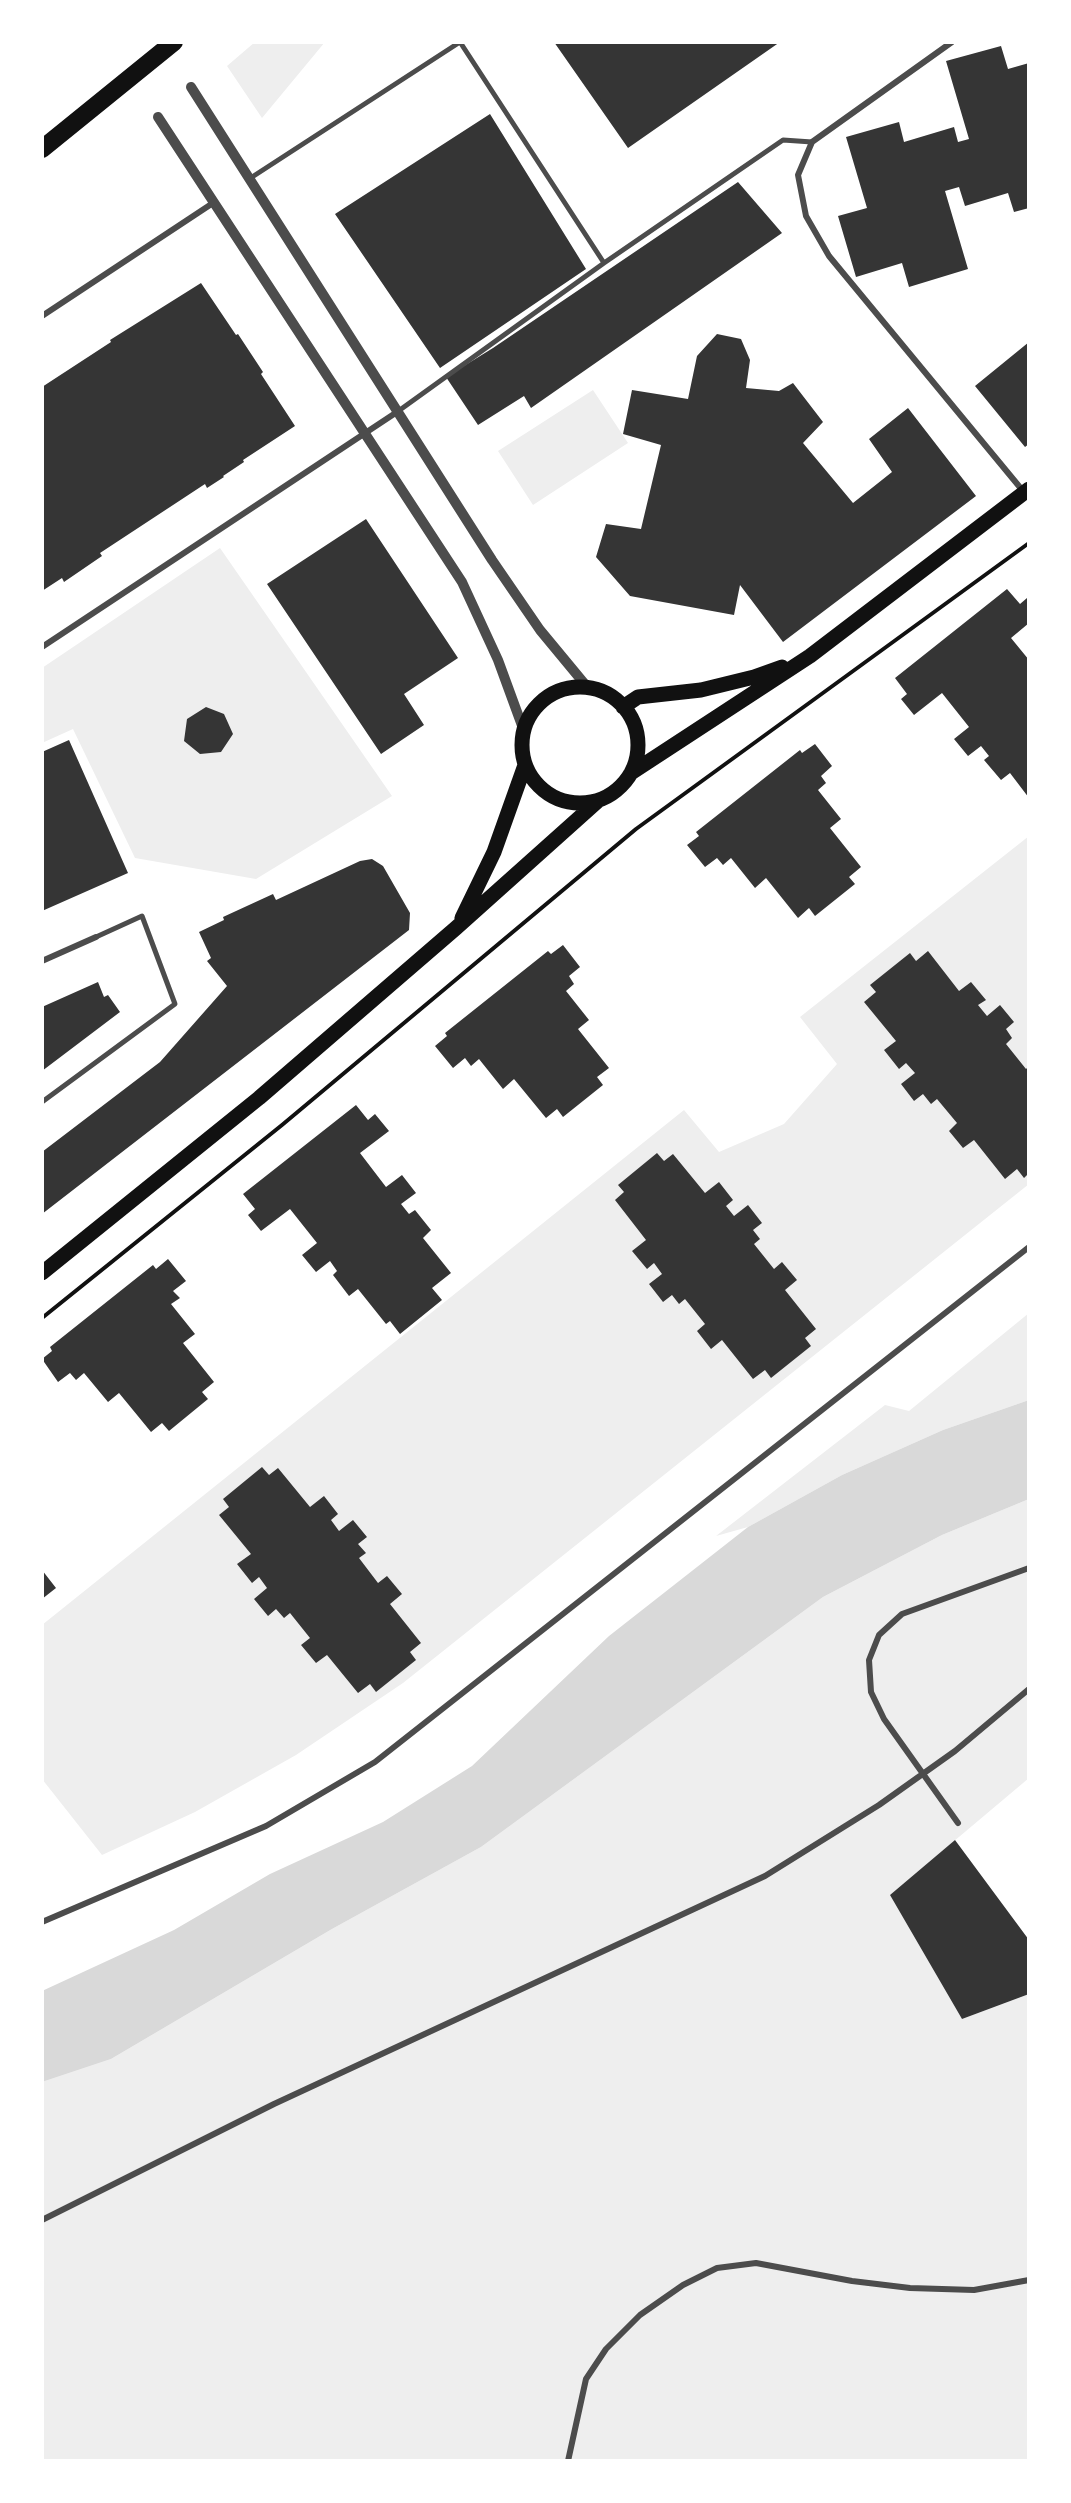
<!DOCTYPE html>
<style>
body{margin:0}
#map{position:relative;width:1071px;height:2503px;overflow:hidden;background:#fff;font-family:"DejaVu Sans",sans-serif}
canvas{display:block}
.frame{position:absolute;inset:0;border:44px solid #fff;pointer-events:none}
</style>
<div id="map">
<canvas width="1071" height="2503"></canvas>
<div class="frame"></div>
</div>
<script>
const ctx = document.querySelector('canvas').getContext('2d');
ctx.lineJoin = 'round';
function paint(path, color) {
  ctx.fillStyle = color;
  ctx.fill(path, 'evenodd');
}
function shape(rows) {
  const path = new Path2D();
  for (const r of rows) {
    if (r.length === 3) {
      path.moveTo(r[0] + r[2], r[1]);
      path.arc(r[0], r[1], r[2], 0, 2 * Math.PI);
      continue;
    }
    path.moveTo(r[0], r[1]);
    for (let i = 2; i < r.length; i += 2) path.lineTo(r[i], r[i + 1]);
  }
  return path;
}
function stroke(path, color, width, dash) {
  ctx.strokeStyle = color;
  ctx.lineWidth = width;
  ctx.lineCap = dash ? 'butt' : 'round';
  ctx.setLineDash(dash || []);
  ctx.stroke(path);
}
const green = shape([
 [255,42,325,42,262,118,227,66],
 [593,390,628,443,533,505,498,451],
 [220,548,392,796,256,879,135,858,73,729,42,743,42,668],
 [1029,836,1029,1184,403,1683,296,1755,195,1812,102,1855,42,1779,42,1625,684,1110,719,1152,784,1124,837,1064,800,1017],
 [1029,1313,1029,1400,943,1430,842,1475,748,1527,716,1536,885,1405,909,1411],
 [1029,1499,1029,1778,890,1895,962,2019,1029,1994,1029,2461,42,2461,42,2082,111,2059,332,1929,481,1847,823,1597,942,1535]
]);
const water = shape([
 [1029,1400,1029,1499,942,1535,823,1597,481,1847,332,1929,111,2059,42,2082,42,1991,174,1930,270,1874,383,1822,472,1766,609,1636,748,1527,842,1475,943,1430]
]);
const building = shape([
 [554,42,780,42,628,148],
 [1001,46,1008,69,1029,63,1029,208,1014,212,1008,193,965,206,959,187,945,191,968,269,909,287,902,263,856,277,838,216,867,208,846,137,899,122,904,142,954,127,958,142,969,139,946,61],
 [490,114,586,269,440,368,335,214],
 [738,182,782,233,531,408,524,396,478,425,446,377,493,348],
 [201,283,236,335,238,334,263,372,261,374,295,426,243,460,244,462,223,476,224,477,207,488,205,484,100,553,102,556,64,582,62,578,42,591,42,387,111,342,110,340],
 [717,334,741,339,750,360,746,388,779,391,793,383,823,422,803,443,853,503,892,472,869,439,908,408,976,496,783,642,740,585,734,615,630,596,596,557,606,524,641,529,661,445,623,434,632,390,688,399,697,356],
 [1029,342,1029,444,1025,447,975,386],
 [366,519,458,658,404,694,424,725,381,754,267,584],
 [1007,589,1020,604,1027,598,1029,601,1029,623,1011,638,1029,660,1029,798,1010,773,1001,780,984,760,989,756,981,746,968,756,954,739,969,727,942,693,914,715,901,699,907,694,895,678],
 [206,707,224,714,233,734,221,752,200,754,184,741,187,719],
 [69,740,128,873,42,911,42,752],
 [815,744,832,766,821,776,826,783,818,790,841,819,830,828,861,867,849,877,855,884,815,916,809,908,798,918,766,878,755,888,731,858,723,865,717,858,705,867,687,845,699,836,696,832,800,750,802,753],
 [372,859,383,866,410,913,409,930,42,1214,42,1152,160,1062,227,986,207,961,211,958,199,932,224,920,223,917,273,894,276,900,360,861],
 [563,945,580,967,569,976,574,984,566,991,589,1020,578,1029,609,1068,597,1077,603,1085,563,1117,557,1109,546,1118,514,1079,503,1089,479,1059,471,1066,465,1058,453,1068,435,1046,447,1036,445,1033,548,951,551,954],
 [928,951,959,991,971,982,986,1000,978,1005,987,1016,1000,1005,1014,1022,1006,1029,1012,1038,1006,1044,1026,1069,1029,1066,1029,1173,1024,1178,1017,1169,1005,1179,974,1140,963,1148,949,1131,957,1123,937,1099,931,1104,923,1094,914,1101,901,1084,915,1073,906,1063,899,1069,884,1050,896,1041,864,1002,876,992,870,985,910,953,916,961],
 [98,982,104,997,108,995,120,1012,42,1071,42,1007],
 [356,1105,368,1120,375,1114,389,1131,360,1153,386,1187,402,1175,416,1193,401,1204,409,1214,415,1210,431,1230,423,1238,451,1273,432,1288,442,1300,400,1334,390,1321,386,1324,358,1289,349,1296,333,1275,337,1271,330,1261,316,1272,302,1255,317,1243,290,1209,261,1231,248,1215,255,1209,243,1194],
 [657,1153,664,1161,673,1154,705,1193,719,1182,733,1200,726,1206,734,1216,748,1205,762,1223,753,1230,760,1239,754,1244,774,1269,782,1262,797,1280,785,1290,816,1329,805,1338,811,1346,771,1378,765,1370,753,1379,722,1340,711,1349,697,1331,705,1324,685,1299,679,1304,672,1295,663,1302,649,1284,662,1274,654,1263,647,1269,632,1251,646,1240,615,1200,624,1192,618,1185],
 [168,1259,186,1281,173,1291,180,1298,171,1304,195,1334,183,1343,214,1382,202,1392,208,1399,169,1431,162,1423,151,1432,119,1393,108,1402,84,1373,76,1380,70,1373,58,1382,42,1359,52,1351,50,1347,153,1265,156,1269],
 [262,1467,269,1475,278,1468,310,1507,324,1496,338,1514,331,1520,339,1531,353,1520,367,1537,358,1544,366,1553,359,1558,378,1583,387,1576,402,1594,390,1604,421,1643,410,1652,416,1660,376,1692,370,1684,358,1693,327,1655,316,1663,301,1645,310,1638,290,1613,284,1618,276,1609,268,1616,254,1599,267,1588,259,1577,252,1583,237,1564,251,1554,219,1515,229,1507,223,1499],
 [42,1570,56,1588,42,1599],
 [955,1840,1029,1940,1029,1994,962,2019,890,1895]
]);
const path = shape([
 [42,1318,282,1125,636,829,1029,543]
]);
const pedestrian = shape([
 [249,179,460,42,604,263,783,140,812,142],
 [397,412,604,263],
 [42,1102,175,1004,142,916,96,937]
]);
const minor = shape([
 [952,42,812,142,798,175,806,216,829,256,1023,491],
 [42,316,213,203],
 [42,647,397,412],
 [42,961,96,937],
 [958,1823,884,1719,871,1692,869,1660,879,1635,902,1614,1029,1568],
 [42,1922,266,1826,375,1762,1029,1247],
 [42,2220,274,2104,765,1876,879,1805,955,1751,1029,1689],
 [568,2461,586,2379,606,2349,640,2315,683,2285,717,2268,756,2263,852,2281,910,2288,974,2290,1029,2280]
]);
const tertiary = shape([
 [191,87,492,560,540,630,588,688],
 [158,117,462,582,498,660,524,731]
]);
const primary = shape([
 [580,745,58],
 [623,707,638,697,701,690,754,677,782,667],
 [631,773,810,656,1029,489],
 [462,918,494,852,525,765],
 [42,1273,259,1098,456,928,599,800]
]);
const motorway = shape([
 [42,149,174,42]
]);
paint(green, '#eee');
paint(water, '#d9d9d9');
paint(building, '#353535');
stroke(path, '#111', 4);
stroke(pedestrian, '#4c4c4c', 5);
stroke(minor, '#4c4c4c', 6);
stroke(tertiary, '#4c4c4c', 10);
stroke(primary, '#111', 15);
stroke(motorway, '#111', 18);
</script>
